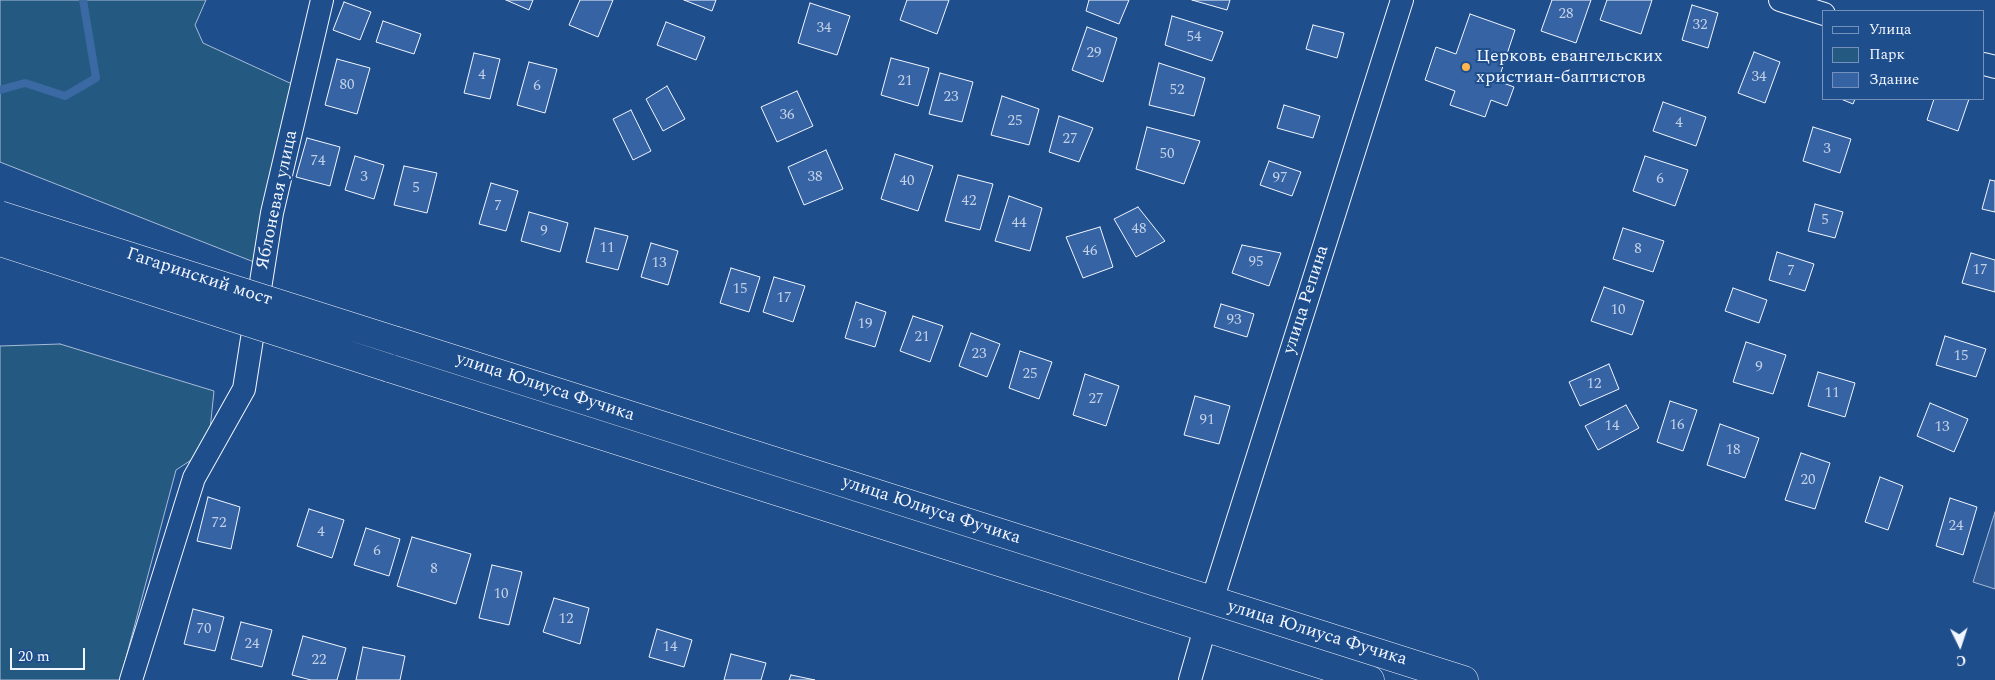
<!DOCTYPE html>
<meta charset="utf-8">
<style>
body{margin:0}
#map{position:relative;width:1995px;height:680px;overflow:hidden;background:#1f4e8c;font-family:Spectral,serif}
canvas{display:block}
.legend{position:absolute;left:1822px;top:10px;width:162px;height:90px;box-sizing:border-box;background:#1f4e8c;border:1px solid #7391ba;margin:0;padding:6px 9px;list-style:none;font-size:15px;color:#f2f6ff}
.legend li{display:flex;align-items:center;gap:10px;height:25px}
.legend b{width:25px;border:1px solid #7391ba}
.north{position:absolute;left:1935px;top:620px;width:50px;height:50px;-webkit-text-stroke:4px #1f4e8c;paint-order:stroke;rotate:176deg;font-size:14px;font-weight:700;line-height:20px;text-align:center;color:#f2f6ff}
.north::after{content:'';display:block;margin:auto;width:18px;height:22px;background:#f2f6ff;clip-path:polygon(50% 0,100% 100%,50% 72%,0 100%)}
.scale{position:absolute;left:10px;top:648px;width:75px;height:22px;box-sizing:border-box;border:2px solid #f2f6ff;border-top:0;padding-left:6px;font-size:15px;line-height:18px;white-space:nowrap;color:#f2f6ff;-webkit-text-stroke:4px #1f4e8c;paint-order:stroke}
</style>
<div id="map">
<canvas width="1995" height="680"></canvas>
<ul class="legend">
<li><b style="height:6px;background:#1f4e8c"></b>Улица</li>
<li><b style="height:14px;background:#245a82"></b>Парк</li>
<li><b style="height:14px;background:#3563a3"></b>Здание</li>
</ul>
<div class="north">С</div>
<div class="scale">20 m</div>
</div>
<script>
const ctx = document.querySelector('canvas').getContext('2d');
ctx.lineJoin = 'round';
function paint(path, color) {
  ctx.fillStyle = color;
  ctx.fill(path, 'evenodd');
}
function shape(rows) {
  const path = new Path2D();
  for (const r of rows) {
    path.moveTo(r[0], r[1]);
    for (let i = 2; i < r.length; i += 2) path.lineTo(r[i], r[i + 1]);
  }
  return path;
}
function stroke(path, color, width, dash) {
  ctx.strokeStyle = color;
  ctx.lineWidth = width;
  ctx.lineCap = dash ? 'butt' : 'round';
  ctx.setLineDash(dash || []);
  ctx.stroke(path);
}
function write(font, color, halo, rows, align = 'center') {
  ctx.font = font + ' Spectral,serif';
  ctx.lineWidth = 4;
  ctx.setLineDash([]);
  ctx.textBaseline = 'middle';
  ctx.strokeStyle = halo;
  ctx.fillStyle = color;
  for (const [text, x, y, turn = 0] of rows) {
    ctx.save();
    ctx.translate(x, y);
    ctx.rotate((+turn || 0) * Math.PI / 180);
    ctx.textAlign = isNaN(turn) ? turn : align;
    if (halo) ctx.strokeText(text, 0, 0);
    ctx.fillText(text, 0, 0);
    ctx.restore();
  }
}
const green = shape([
 [0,0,206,0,195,25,203,43,292,84,259,264,0,162,0,0],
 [60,344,214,391,208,449,176,470,120,680,0,680,0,346,60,344]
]);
const parking = shape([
 [1995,512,1995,589,1973,582,1995,512]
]);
const stream = shape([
 [0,90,25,83,65,96,96,78,83,0]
]);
const building = shape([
 [506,0,533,0,529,10,506,0],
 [580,0,613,0,598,37,569,25,580,0],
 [684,0,716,0,712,11,684,0],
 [907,0,949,0,937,34,900,20,907,0],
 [1089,0,1129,0,1119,24,1086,11,1089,0],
 [1192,0,1230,0,1227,10,1192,0],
 [1552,0,1591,0,1576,43,1541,31,1552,0],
 [1607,0,1652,0,1641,34,1600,20,1607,0],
 [344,2,371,12,360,40,333,30,344,2],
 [810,3,850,16,837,55,798,43,810,3],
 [1692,5,1718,13,1708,48,1682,40,1692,5],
 [1470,14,1515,30,1498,81,1514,87,1507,106,1491,100,1485,117,1450,105,1455,91,1425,80,1436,47,1456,54,1470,14],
 [1172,16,1223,32,1212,61,1165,45,1172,16],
 [383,21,421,34,414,54,376,42,383,21],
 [666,22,705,37,696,60,657,45,666,22],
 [1313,25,1344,33,1337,58,1306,49,1313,25],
 [1087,27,1117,38,1103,82,1072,70,1087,27],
 [1754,52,1780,62,1765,103,1738,93,1754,52],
 [474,53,500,59,490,99,464,93,474,53],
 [891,58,929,68,918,106,881,95,891,58],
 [337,59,370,68,357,114,325,105,337,59],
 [529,62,557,69,545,113,517,105,529,62],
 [1159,63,1205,78,1194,116,1149,105,1159,63],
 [940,73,973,82,962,122,929,114,940,73],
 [667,86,685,119,663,131,646,99,667,86],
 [797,91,813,126,777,142,761,107,797,91],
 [1002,96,1039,109,1029,145,991,135,1002,96],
 [1841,99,1855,99,1853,104,1841,99],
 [1934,99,1969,99,1958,131,1927,120,1934,99],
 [1663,102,1706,117,1696,146,1653,131,1663,102],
 [1284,105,1320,116,1313,138,1277,128,1284,105],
 [631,110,651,151,633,160,613,119,631,110],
 [1059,116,1093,128,1079,162,1049,152,1059,116],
 [1147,127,1200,141,1184,184,1136,169,1147,127],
 [1813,127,1851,139,1840,173,1803,161,1813,127],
 [307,138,340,147,330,186,296,177,307,138],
 [826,150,843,189,804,205,788,167,826,150],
 [895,154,933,166,918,211,881,199,895,154],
 [355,156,384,165,374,199,345,190,355,156],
 [1645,156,1688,170,1675,206,1633,191,1645,156],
 [1269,161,1301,172,1292,196,1260,185,1269,161],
 [404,166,437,173,427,213,394,205,404,166],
 [958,175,993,184,980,230,945,221,958,175],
 [1990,180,1995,181,1995,212,1982,209,1990,180],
 [491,183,518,191,506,231,479,224,491,183],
 [1009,196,1042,208,1030,251,995,241,1009,196],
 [1815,204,1843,212,1835,238,1808,231,1815,204],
 [1138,207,1165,241,1136,257,1114,219,1138,207],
 [529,212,568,223,560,252,521,241,529,212],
 [1100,227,1113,267,1083,278,1066,237,1100,227],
 [595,228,628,236,618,270,586,262,595,228],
 [1623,228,1664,241,1653,272,1613,259,1623,228],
 [651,243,678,251,668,285,641,277,651,243],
 [1242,245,1281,253,1269,286,1232,273,1242,245],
 [1777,252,1814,264,1805,291,1769,280,1777,252],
 [1971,253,1995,260,1995,292,1962,283,1971,253],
 [731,268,760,277,749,312,720,303,731,268],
 [774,277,805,286,793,322,763,312,774,277],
 [1604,287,1644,301,1632,335,1591,321,1604,287],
 [1733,288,1767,300,1759,323,1725,311,1733,288],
 [856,302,886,312,875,347,845,338,856,302],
 [1221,304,1254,314,1247,337,1214,327,1221,304],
 [913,316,943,326,930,362,900,351,913,316],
 [971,333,1000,344,987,377,959,366,971,333],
 [1945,336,1986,349,1976,377,1936,365,1945,336],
 [1746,342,1786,355,1773,394,1733,382,1746,342],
 [1020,351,1052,362,1039,399,1009,388,1020,351],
 [1609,364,1619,389,1580,406,1569,382,1609,364],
 [1818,372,1855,383,1845,417,1808,406,1818,372],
 [1085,374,1119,386,1106,426,1073,415,1085,374],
 [1195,396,1230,406,1219,444,1184,435,1195,396],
 [1670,401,1697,410,1683,451,1657,442,1670,401],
 [1930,403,1968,419,1954,452,1917,436,1930,403],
 [1626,405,1639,428,1598,450,1585,426,1626,405],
 [1720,424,1759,438,1745,478,1707,465,1720,424],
 [1801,453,1830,463,1815,509,1785,500,1801,453],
 [1880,477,1903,486,1888,530,1865,522,1880,477],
 [208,497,240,507,231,549,197,541,208,497],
 [1950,498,1977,507,1963,555,1936,546,1950,498],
 [309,509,344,520,332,558,297,546,309,509],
 [366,528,400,539,389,576,354,565,366,528],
 [412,537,471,554,456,604,397,586,412,537],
 [492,565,522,572,509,625,479,618,492,565],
 [554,598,589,608,580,644,543,632,554,598],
 [193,609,224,617,215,651,184,644,193,609],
 [241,622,272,630,262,667,231,659,241,622],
 [657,629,692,640,684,667,649,657,657,629],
 [303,636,346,648,337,680,311,680,292,675,303,636],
 [363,647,405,656,400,680,356,680,363,647],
 [731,654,766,663,761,680,724,680,731,654],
 [791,675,815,680,789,680,791,675]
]);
const minor = shape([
 [1780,0,1824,14],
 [1984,64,1995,67],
 [1212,601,1402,0],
 [131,680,194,478,244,389,272,213,322,0],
 [1190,680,1205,628]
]);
const primary = shape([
 [397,341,1464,680],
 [389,368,1370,680]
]);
const primaryBridge = shape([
 [0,215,397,341],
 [0,242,389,368]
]);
const markers = [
 [1466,67,5,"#ffb74d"]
];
const numberNames = [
 ["28",1566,15],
 ["32",1700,26],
 ["34",824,29],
 ["54",1194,38],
 ["29",1094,54],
 ["4",482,76],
 ["34",1759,78],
 ["21",905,82],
 ["80",347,86],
 ["6",537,87],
 ["52",1177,91],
 ["23",951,98],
 ["36",787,116],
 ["25",1015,122],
 ["4",1679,124],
 ["27",1070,140],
 ["3",1827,150],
 ["50",1167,155],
 ["74",318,162],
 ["3",364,178],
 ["38",815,178],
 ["97",1280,179],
 ["6",1660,180],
 ["40",907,182],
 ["5",416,189],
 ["42",969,202],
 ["7",498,207],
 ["5",1825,221],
 ["44",1019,224],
 ["48",1139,230],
 ["9",544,232],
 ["11",607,249],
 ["8",1638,250],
 ["46",1090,252],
 ["95",1256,263],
 ["13",659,264],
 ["17",1980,271],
 ["7",1791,272],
 ["15",740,290],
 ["17",784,299],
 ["10",1618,311],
 ["93",1234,321],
 ["19",865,325],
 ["21",922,338],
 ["23",979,355],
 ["15",1961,357],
 ["9",1759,368],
 ["25",1030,375],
 ["12",1594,385],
 ["11",1832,394],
 ["27",1096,400],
 ["91",1207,421],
 ["16",1677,426],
 ["14",1612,427],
 ["13",1942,428],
 ["18",1733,451],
 ["20",1808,481],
 ["72",219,524],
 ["24",1956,527],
 ["4",321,533],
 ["6",377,552],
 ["8",434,570],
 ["10",501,595],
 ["12",566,620],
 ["70",204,630],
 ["24",252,645],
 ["14",670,648],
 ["22",319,661]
];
const poiNames = [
 ["Церковь евангельских",1476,57],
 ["христиан-баптистов",1476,78]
];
const streetNames = [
 ["Яблоневая улица",278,200,-78],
 ["Гагаринский мост",199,278,18],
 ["улица Репина",1307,300,-72],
 ["улица Юлиуса Фучика",545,388,18],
 ["улица Юлиуса Фучика",931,511,18],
 ["улица Юлиуса Фучика",1317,634,17]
];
paint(green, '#245a82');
stroke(green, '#a8bbd7', 1);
paint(parking, '#305b95');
stroke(parking, '#a8bbd7', 1);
stroke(stream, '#3b69a3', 8);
paint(building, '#3563a3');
stroke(building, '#f2f6ff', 1);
stroke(minor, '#f2f6ff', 24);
stroke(primary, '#f2f6ff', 29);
stroke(minor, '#1f4e8c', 22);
stroke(primary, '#1f4e8c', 28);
stroke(primaryBridge, '#f2f6ff', 29, []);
stroke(primaryBridge, '#1f4e8c', 28);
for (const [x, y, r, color] of markers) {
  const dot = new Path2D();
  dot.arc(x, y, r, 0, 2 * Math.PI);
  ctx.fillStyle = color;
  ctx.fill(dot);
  stroke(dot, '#1f4e8c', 2);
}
write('15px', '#c3d1e8', null, numberNames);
write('18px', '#f2f6ff', '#1f4e8c', poiNames, 'left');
write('18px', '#f2f6ff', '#1f4e8c', streetNames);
</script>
